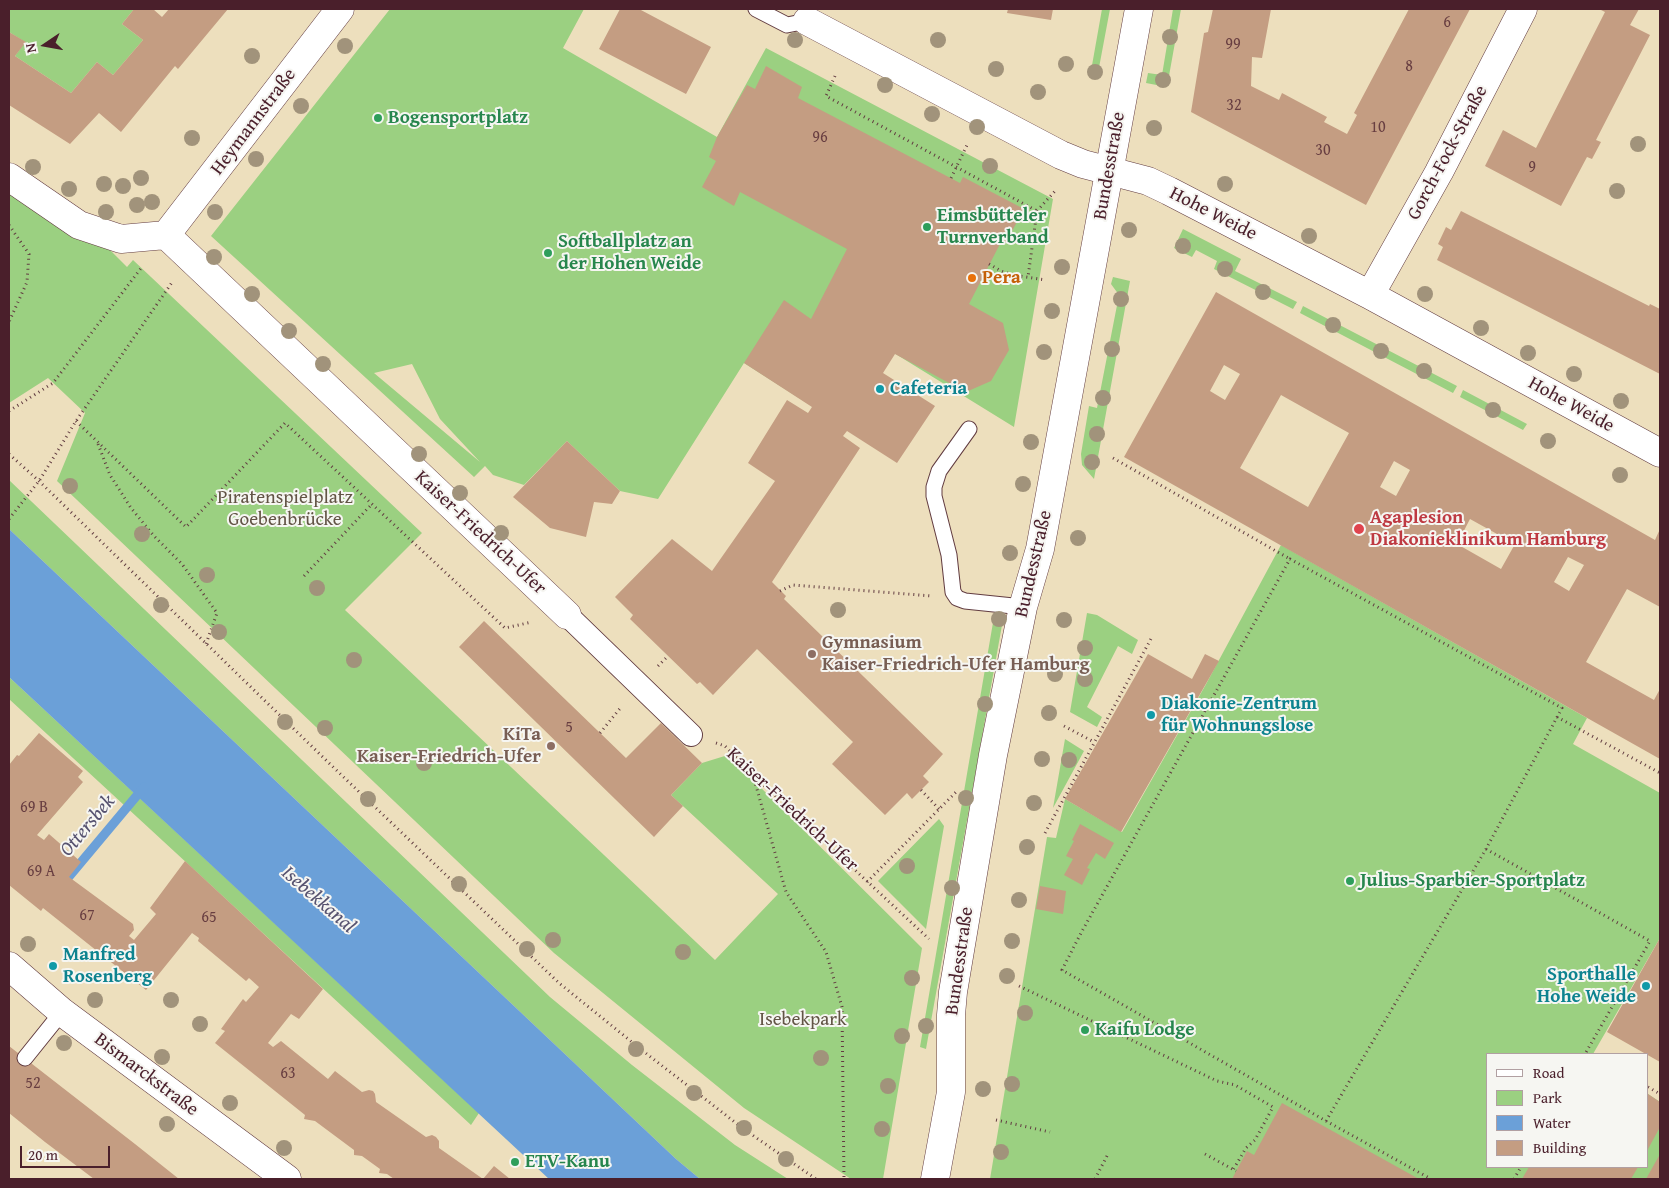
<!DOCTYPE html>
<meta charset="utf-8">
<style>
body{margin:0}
#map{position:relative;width:1669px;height:1188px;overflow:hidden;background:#eddfbd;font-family:"Gentium Book Plus",serif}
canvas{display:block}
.frame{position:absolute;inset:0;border:10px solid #4a1f2b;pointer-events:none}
.legend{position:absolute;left:1486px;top:1053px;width:162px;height:115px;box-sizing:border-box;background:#f6f6f2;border:1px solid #b1a0a2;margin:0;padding:6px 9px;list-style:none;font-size:15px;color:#4a1f2b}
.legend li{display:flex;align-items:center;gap:10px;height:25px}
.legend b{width:25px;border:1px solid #b1a0a2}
.north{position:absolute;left:20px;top:20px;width:50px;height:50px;-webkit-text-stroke:4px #f6f6f2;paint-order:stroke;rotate:258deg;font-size:14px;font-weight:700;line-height:20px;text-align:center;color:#4a1f2b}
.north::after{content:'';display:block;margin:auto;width:18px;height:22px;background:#4a1f2b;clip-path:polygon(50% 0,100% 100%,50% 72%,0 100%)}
.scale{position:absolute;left:20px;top:1146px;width:90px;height:22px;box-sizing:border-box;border:2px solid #4a1f2b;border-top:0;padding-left:6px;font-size:15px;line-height:18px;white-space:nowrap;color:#4a1f2b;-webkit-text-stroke:4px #f6f6f2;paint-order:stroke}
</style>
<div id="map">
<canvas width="1669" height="1188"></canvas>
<div class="frame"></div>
<ul class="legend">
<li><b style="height:6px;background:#fff"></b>Road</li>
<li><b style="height:14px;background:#9bd081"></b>Park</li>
<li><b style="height:14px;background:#6ba0d8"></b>Water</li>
<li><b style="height:14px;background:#c49d82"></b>Building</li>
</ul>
<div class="north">N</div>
<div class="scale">20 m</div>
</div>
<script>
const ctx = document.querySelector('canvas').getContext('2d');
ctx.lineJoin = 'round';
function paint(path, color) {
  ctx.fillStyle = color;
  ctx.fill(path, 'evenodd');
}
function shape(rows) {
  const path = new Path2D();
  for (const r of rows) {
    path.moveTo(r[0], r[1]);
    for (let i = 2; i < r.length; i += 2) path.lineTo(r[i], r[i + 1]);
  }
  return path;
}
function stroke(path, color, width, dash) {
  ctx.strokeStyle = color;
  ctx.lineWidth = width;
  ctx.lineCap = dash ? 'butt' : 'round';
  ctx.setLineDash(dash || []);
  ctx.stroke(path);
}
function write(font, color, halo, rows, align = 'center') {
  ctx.font = font + ' "Gentium Book Plus",serif';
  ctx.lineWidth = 4;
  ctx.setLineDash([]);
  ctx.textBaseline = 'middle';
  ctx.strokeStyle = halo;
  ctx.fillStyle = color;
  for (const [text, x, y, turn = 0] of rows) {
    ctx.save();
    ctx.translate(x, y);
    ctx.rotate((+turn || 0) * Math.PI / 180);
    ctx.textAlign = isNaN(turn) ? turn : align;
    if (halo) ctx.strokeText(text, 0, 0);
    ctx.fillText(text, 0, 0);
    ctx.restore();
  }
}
const green = shape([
 [9,9,134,9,122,24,143,40,113,75,97,62,71,93,15,56,25,42,9,32],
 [390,9,584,9,563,48,717,137,766,48,1053,199,1014,427,881,345,832,419,744,363,658,499,620,491,567,441,524,485,493,475,485,466,474,477,211,236],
 [412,364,440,419,480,462,374,373],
 [1102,9,1110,9,1098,73,1091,71],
 [1173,9,1181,9,1167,87,1146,83,1148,73,1162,75],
 [9,190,109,249,127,267,133,260,422,533,345,610,715,960,778,894,671,795,702,763,728,755,922,948,883,1179,851,1179,744,1108,554,953,57,481,85,413,48,378,9,403],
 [1183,229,1241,259,1235,271,1297,302,1293,309,1214,269,1217,261,1196,250,1192,257,1174,248],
 [1113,277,1130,281,1094,479,1082,465,1081,454,1089,406,1097,408,1119,295,1111,284],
 [1303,306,1457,386,1453,393,1300,313],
 [1463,390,1527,424,1523,430,1460,397],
 [9,480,550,997,632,1065,735,1145,788,1179,700,1179,676,1159,9,529],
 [1281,545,1587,718,1573,744,1660,793,1660,938,1593,1054,1488,1054,1488,1167,1648,1167,1648,1094,1660,1102,1660,1179,990,1179,1047,837,1056,838,1065,799,1122,832,1205,686],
 [995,611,1004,614,926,1049,920,1047],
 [1087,613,1097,615,1138,640,1132,654,1118,646,1087,707,1102,717,1097,727,1070,712],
 [9,677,479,1113,471,1125,9,699],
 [1065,739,1084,751,1053,808],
 [939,819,944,826,926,929,878,881]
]);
const water = shape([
 [9,529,676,1159,700,1179,549,1179,9,677]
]);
const stream = shape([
 [62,885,144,787]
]);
const building = shape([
 [134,9,153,9,162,17,169,9,228,9,178,69,175,66,121,132,99,113,70,144,9,105,9,32,26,42,15,56,71,93,97,62,113,75,143,40,122,24],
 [620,9,639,9,711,47,686,94,599,49],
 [1008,9,1053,9,1051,20,1007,13],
 [1213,9,1271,9,1262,58,1252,57,1251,86,1279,100,1282,93,1327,117,1324,122,1347,134,1357,115,1354,113,1409,9,1470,9,1366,205,1191,112,1204,33,1208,32],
 [1599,9,1639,9,1630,25,1650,35,1596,140,1601,142,1592,159,1587,157,1561,206,1485,166,1503,130,1536,148,1605,12],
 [766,66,802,87,798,98,960,183,963,177,1024,209,1005,244,1001,242,969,304,1003,323,1009,350,991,381,966,392,895,354,883,373,935,406,897,463,847,431,843,436,860,448,772,582,786,596,784,599,943,754,923,776,929,782,912,799,907,793,885,815,832,764,853,742,757,649,713,695,700,682,697,684,630,619,633,615,615,597,672,539,712,571,775,481,748,463,787,400,808,413,812,407,744,363,784,300,811,319,847,249,740,192,734,206,702,187,716,161,709,157,717,137,747,85,755,89],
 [1461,211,1649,306,1650,304,1660,309,1660,374,1437,260,1443,247,1438,244,1446,227,1451,230],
 [1216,292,1655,540,1660,529,1660,607,1627,589,1586,662,1654,700,1660,689,1660,759,1124,457],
 [1224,365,1240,374,1225,400,1210,391],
 [1281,395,1349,433,1308,507,1240,468],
 [1394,461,1410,470,1396,496,1380,487],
 [1470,519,1515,544,1501,569,1457,544],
 [1568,557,1584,565,1569,591,1554,582],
 [567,441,620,491,612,504,594,502,586,537,550,528,513,497],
 [484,621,626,758,661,723,702,763,671,795,683,806,654,837,459,647],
 [1148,654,1192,679,1205,654,1219,661,1121,832,1065,799],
 [39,733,83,771,78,777,83,782,37,835,44,840,49,834,81,862,69,877,133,924,134,930,129,936,134,940,156,914,150,908,185,861,323,989,299,1019,291,1014,268,1043,273,1047,281,1041,328,1079,335,1071,362,1092,369,1090,373,1091,375,1094,376,1102,426,1137,432,1135,436,1137,439,1141,439,1148,483,1179,494,1166,510,1179,394,1179,387,1174,379,1173,380,1169,362,1156,354,1155,354,1150,315,1121,304,1119,305,1115,215,1043,225,1031,221,1029,243,999,246,1002,259,987,249,978,246,981,198,941,199,938,192,933,146,990,43,908,41,911,9,885,9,765,17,755,19,756],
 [1080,824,1114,843,1105,859,1096,853,1087,868,1090,869,1082,885,1064,875,1073,859,1066,856,1074,841,1072,840],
 [1040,886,1066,891,1063,914,1036,909],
 [1660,938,1660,1062,1607,1032],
 [9,1046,135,1144,179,1179,94,1179,45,1142,9,1113],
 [1648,1094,1660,1102,1660,1127,1648,1149],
 [1282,1103,1419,1179,1232,1179,1247,1151,1254,1155],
 [1660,1154,1660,1179,1646,1179],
 [1529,1167,1638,1167,1631,1179,1522,1179]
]);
const path = shape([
 [835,76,826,96,1037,211,1028,277],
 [951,178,967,145],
 [1037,211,1055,191],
 [9,225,29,254,27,282,9,322],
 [989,264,1001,271,1013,275,1046,280],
 [9,411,53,383,142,267],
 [76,421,186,527,285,423,505,628,532,622],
 [98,444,110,475,131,508,154,536,182,564,217,613,206,644],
 [9,454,39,481,331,765,559,983,643,1051,745,1130,816,1179],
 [1113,458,1290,559],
 [9,519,39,481,76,421,173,281],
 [304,576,371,505],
 [780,591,793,585,932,596],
 [658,666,668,656],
 [1557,717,1660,773],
 [1064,726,1094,742],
 [600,733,622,706],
 [716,743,725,746,753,775,929,939],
 [753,775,786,892,826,952,842,1007,844,1179],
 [921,790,939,809],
 [1045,833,1152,637],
 [1486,849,1650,941,1585,1054],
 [867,882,956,792],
 [1019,986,1217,1081,1235,1085,1273,1107,1255,1140,1246,1148,1233,1170],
 [1648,1087,1660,1094],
 [996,1120,1050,1132],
 [1326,1121,1486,849,1562,708,1290,559,1081,933,1062,970,1326,1121,1431,1179],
 [1205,1154,1236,1171],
 [1095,1179,1108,1154],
 [1514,1179,1521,1167]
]);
const service = shape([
 [756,9,787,25,807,21],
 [969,429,939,471,934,487,934,496,949,555,953,592,957,598,965,601,1023,607],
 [25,1058,62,1012]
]);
const pedestrian = shape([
 [567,615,691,735]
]);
const minor = shape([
 [807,21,1061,155,1083,164,1148,181,1169,191,1370,295,1660,453],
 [9,177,79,225,121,239,166,235,567,615],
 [166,235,340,9],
 [1370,295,1439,172,1523,9],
 [9,966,62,1012,287,1179]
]);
const tertiary = shape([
 [935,1179,951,1092,951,1015,953,992,993,755,1023,607,1040,549,1139,9]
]);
const trees = [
 [1170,37],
 [795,40],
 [938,40],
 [345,46],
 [252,56],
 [1066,64],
 [996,69],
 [1095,72],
 [1163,80],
 [885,85],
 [1038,92],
 [301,106],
 [932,114],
 [977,127],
 [1154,128],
 [192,138],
 [1638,144],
 [256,159],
 [990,166],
 [33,167],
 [141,178],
 [104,184],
 [1225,184],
 [123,186],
 [69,189],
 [1617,191],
 [152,202],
 [137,205],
 [106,212],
 [215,212],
 [1129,230],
 [1309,236],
 [1183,246],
 [214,257],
 [1062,267],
 [1225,269],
 [1263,292],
 [252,294],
 [1425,294],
 [1121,299],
 [1052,311],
 [1333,325],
 [1481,328],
 [289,331],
 [1112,349],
 [1381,351],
 [1044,352],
 [1528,353],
 [323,364],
 [1424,371],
 [1574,374],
 [1103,398],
 [1621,401],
 [1493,410],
 [1097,434],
 [1548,441],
 [1031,442],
 [419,454],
 [1092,462],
 [1620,475],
 [1023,484],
 [70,486],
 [460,493],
 [501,533],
 [142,534],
 [1078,538],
 [1010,553],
 [207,575],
 [317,588],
 [161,605],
 [838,610],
 [999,619],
 [1064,620],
 [219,632],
 [1085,648],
 [354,660],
 [1055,674],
 [1085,679],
 [985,704],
 [1049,713],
 [285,722],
 [325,728],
 [1042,759],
 [1069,760],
 [424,763],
 [966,798],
 [368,799],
 [1034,803],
 [1027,847],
 [907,866],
 [459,884],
 [952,888],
 [1019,900],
 [553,940],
 [1012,941],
 [28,944],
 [527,949],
 [683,952],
 [1007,976],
 [912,978],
 [95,1000],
 [171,1000],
 [1025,1013],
 [200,1024],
 [926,1026],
 [902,1036],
 [64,1043],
 [636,1049],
 [162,1057],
 [821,1058],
 [1012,1084],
 [888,1086],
 [983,1089],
 [694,1093],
 [230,1103],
 [167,1124],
 [744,1128],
 [882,1129],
 [284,1148],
 [1001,1152],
 [786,1159]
];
const markers = [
 [378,118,5,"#2e9e5b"],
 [927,227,5,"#2e9e5b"],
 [548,253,5,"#2e9e5b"],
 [972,278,5,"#e8710a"],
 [880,389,5,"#0f9aa8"],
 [1359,529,6,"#e0444e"],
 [812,654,5,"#8d6e63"],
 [1151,715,5,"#0f9aa8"],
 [551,746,5,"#8d6e63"],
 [1350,881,5,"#2e9e5b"],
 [53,966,5,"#0f9aa8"],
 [1646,986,5,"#0f9aa8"],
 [1085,1030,5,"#2e9e5b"],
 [515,1162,5,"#2e9e5b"]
];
const numberNames = [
 ["6",1447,23],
 ["99",1233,45],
 ["8",1409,67],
 ["32",1234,106],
 ["10",1378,128],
 ["96",820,138],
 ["30",1323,151],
 ["9",1532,168],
 ["5",569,728],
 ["69 B",34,808],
 ["69 A",41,872],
 ["67",87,916],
 ["65",209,918],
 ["63",288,1074],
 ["52",33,1084]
];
const leisureNames = [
 ["Bogensportplatz",388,118],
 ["Eimsbütteler",937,216],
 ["Turnverband",937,238],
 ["Softballplatz an",558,242],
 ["der Hohen Weide",558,264],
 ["Julius-Sparbier-Sportplatz",1360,881],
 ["Kaifu Lodge",1095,1030],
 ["ETV-Kanu",525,1162]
];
const streetNames = [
 ["Heymannstraße",254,122,-53],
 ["Gorch-Fock-Straße",1448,153,-62],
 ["Bundesstraße",1110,166,-80],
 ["Hohe Weide",1213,214,27],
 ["Hohe Weide",1571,405,29],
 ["Kaiser-Friedrich-Ufer",480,533,43],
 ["Bundesstraße",1034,564,-77],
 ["Kaiser-Friedrich-Ufer",792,810,43],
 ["Bundesstraße",960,961,-82],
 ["Bismarckstraße",146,1075,37]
];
const foodNames = [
 ["Pera",982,278]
];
const cultureNames = [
 ["Cafeteria",890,389],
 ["Diakonie-Zentrum",1161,704],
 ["für Wohnungslose",1161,726],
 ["Manfred",63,955],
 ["Rosenberg",63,977],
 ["Sporthalle",1636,975,"right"],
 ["Hohe Weide",1636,997,"right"]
];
const parkNames = [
 ["Piratenspielplatz",285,498],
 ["Goebenbrücke",285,520],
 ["Isebekpark",803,1020]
];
const healthNames = [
 ["Agaplesion",1370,518],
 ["Diakonieklinikum Hamburg",1370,540]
];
const educationNames = [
 ["Gymnasium",822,643],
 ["Kaiser-Friedrich-Ufer Hamburg",822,665],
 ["KiTa",541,735,"right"],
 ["Kaiser-Friedrich-Ufer",541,757,"right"]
];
const waterNames = [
 ["Ottersbek",88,826,-50],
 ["Isebekkanal",318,900,41]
];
paint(green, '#9bd081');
paint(water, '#6ba0d8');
stroke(stream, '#6ba0d8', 9);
paint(building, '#c49d82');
stroke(service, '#623c41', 17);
stroke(pedestrian, '#623c41', 24);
stroke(minor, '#623c41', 29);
stroke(tertiary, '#623c41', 29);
stroke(path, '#623c41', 3, [1, 4]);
stroke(service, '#fff', 15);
stroke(pedestrian, '#fff', 22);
stroke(minor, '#fff', 28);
stroke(tertiary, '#fff', 28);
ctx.fillStyle = '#a1937b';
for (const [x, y] of trees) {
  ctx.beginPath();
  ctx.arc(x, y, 8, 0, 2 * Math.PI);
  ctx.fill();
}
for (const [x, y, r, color] of markers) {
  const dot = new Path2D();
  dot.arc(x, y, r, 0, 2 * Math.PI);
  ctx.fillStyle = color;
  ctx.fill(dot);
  stroke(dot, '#f6f6f2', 2);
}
write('16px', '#683e41', null, numberNames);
write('bold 19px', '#27864d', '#f6f6f2', leisureNames, 'left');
write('19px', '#4a1f2b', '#f6f6f2', streetNames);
write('bold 19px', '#c56008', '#f6f6f2', foodNames, 'left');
write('bold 19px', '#0d838f', '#f6f6f2', cultureNames, 'left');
write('19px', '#625445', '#f6f6f2', parkNames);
write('bold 19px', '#be3a42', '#f6f6f2', healthNames, 'left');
write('bold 19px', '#785e54', '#f6f6f2', educationNames, 'left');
write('italic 20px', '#575370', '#f6f6f2', waterNames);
</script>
